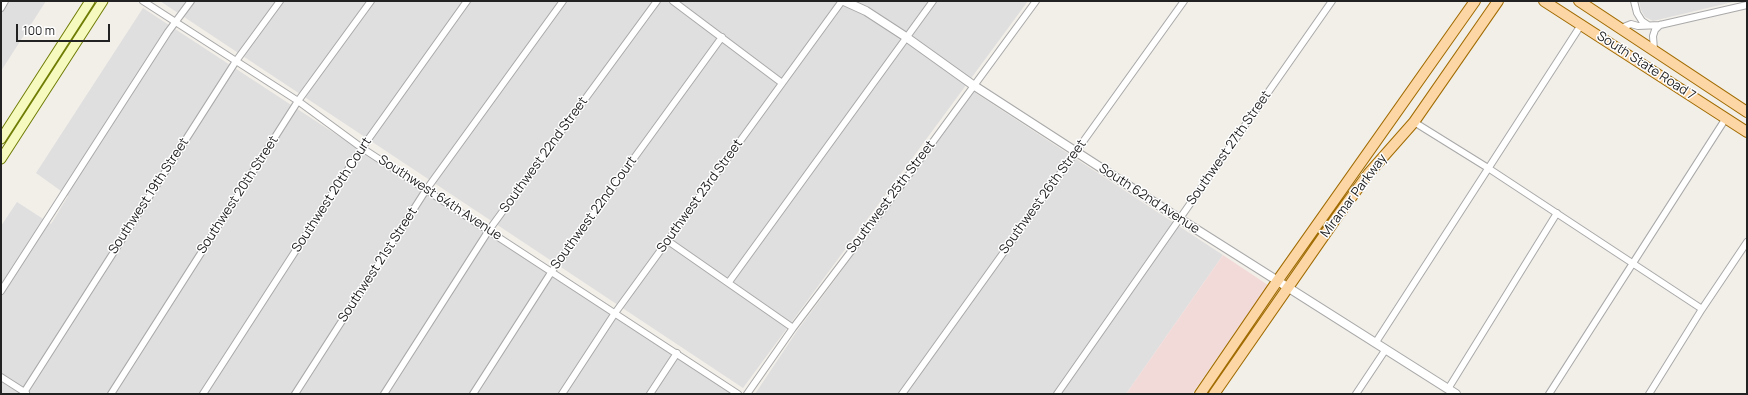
<!DOCTYPE html>
<style>
body{margin:0}
#map{position:relative;width:1748px;height:395px;overflow:hidden;background:#f2efe9;font-family:Manrope,sans-serif}
canvas{display:block}
.frame{position:absolute;inset:0;border:2px solid #222;pointer-events:none}
.scale{position:absolute;left:16px;top:24px;width:94px;height:18px;box-sizing:border-box;border:2px solid #222;border-top:0;padding-left:5px;font-size:12px;line-height:14px;white-space:nowrap;color:#222;-webkit-text-stroke:3px #fff;paint-order:stroke}
</style>
<div id="map">
<canvas width="1748" height="395"></canvas>
<div class="frame"></div>
<div class="scale">100 m</div>
</div>
<script>
const ctx = document.querySelector('canvas').getContext('2d');
ctx.lineJoin = 'round';
function paint(path, color) {
  ctx.fillStyle = color;
  ctx.fill(path, 'evenodd');
}
function shape(rows) {
  const path = new Path2D();
  for (const r of rows) {
    path.moveTo(r[0], r[1]);
    for (let i = 2; i < r.length; i += 2) path.lineTo(r[i], r[i + 1]);
  }
  return path;
}
function stroke(path, color, width, dash) {
  ctx.strokeStyle = color;
  ctx.lineWidth = width;
  ctx.lineCap = dash ? 'butt' : 'round';
  ctx.setLineDash(dash || []);
  ctx.stroke(path);
}
function write(font, color, halo, rows, align = 'center') {
  ctx.font = font + ' Manrope,sans-serif';
  ctx.lineWidth = 3;
  ctx.setLineDash([]);
  ctx.textBaseline = 'middle';
  ctx.strokeStyle = halo;
  ctx.fillStyle = color;
  for (const [text, x, y, turn = 0] of rows) {
    ctx.save();
    ctx.translate(x, y);
    ctx.rotate((+turn || 0) * Math.PI / 180);
    ctx.textAlign = isNaN(turn) ? turn : align;
    if (halo) ctx.strokeText(text, 0, 0);
    ctx.fillText(text, 0, 0);
    ctx.restore();
  }
}
const residential = shape([
 [1,1,46,1,1,71],
 [160,1,1028,1,743,388],
 [1639,1,1737,1,1653,21,1645,17,1641,10],
 [143,8,733,394,1,394,1,226,17,202,51,224,68,196,36,173],
 [974,92,1223,255,1126,394,755,394,797,331]
]);
const commercial = shape([
 [1223,255,1268,285,1192,394,1126,394]
]);
const minor = shape([
 [143,1,298,101,362,148,738,394],
 [673,1,782,83],
 [1634,1,1637,13,1642,21,1648,25],
 [1,8,5,1],
 [1621,28,1631,24,1638,26,1660,25,1747,5],
 [1654,50,1653,36,1655,30,1660,25],
 [1414,122,1488,168,1702,309],
 [668,241,793,328],
 [729,282,933,1],
 [1,291,168,32,191,1],
 [1376,342,1581,25],
 [1,377,26,393],
 [1448,389,1557,213],
 [23,394,236,61,280,1],
 [111,394,298,101,371,1],
 [203,394,362,148,467,1],
 [295,394,426,190,563,1],
 [384,394,489,230,657,1],
 [473,394,552,271,722,37],
 [562,394,615,313,842,1],
 [650,394,677,353],
 [747,394,793,328,902,184,1036,1],
 [902,394,1184,1],
 [1057,394,1332,1],
 [1356,394,1386,349],
 [1549,394,1726,118],
 [1649,394,1702,309,1747,242]
]);
const tertiary = shape([
 [844,1,866,11,906,37,973,85,1180,219,1456,394]
]);
const secondary = shape([
 [1,139,90,1],
 [1,159,103,1]
]);
const primary = shape([
 [1544,1,1747,132],
 [1579,1,1747,112],
 [1200,394,1278,280,1475,1],
 [1214,394,1337,217,1369,173,1414,122,1498,1]
]);
const streetNames = [
 ["South State Road 7",1646,66,33],
 ["Southwest 27th Street",1229,148,-55],
 ["Southwest 22nd Street",544,155,-54],
 ["Southwest 20th Street",238,195,-57],
 ["Southwest 20th Court",332,195,-57],
 ["Southwest 19th Street",149,196,-57],
 ["Southwest 23rd Street",700,196,-54],
 ["Miramar Parkway",1354,196,-53],
 ["Southwest 25th Street",891,197,-53],
 ["Southwest 26th Street",1043,197,-54],
 ["Southwest 64th Avenue",440,198,33],
 ["South 62nd Avenue",1149,199,33],
 ["Southwest 22nd Court",594,213,-54],
 ["Southwest 21st Street",378,265,-57]
];
paint(residential, '#e0dfdf');
paint(commercial, '#f2dad9');
stroke(minor, '#a9a9a9', 8);
stroke(tertiary, '#a9a9a9', 10);
stroke(secondary, '#707d05', 11);
stroke(primary, '#a06b00', 12);
stroke(minor, '#fff', 6);
stroke(tertiary, '#fff', 8);
stroke(secondary, '#f7fabf', 9);
stroke(primary, '#fcd6a4', 10);
write('13px', '#222', '#fff', streetNames);
</script>
